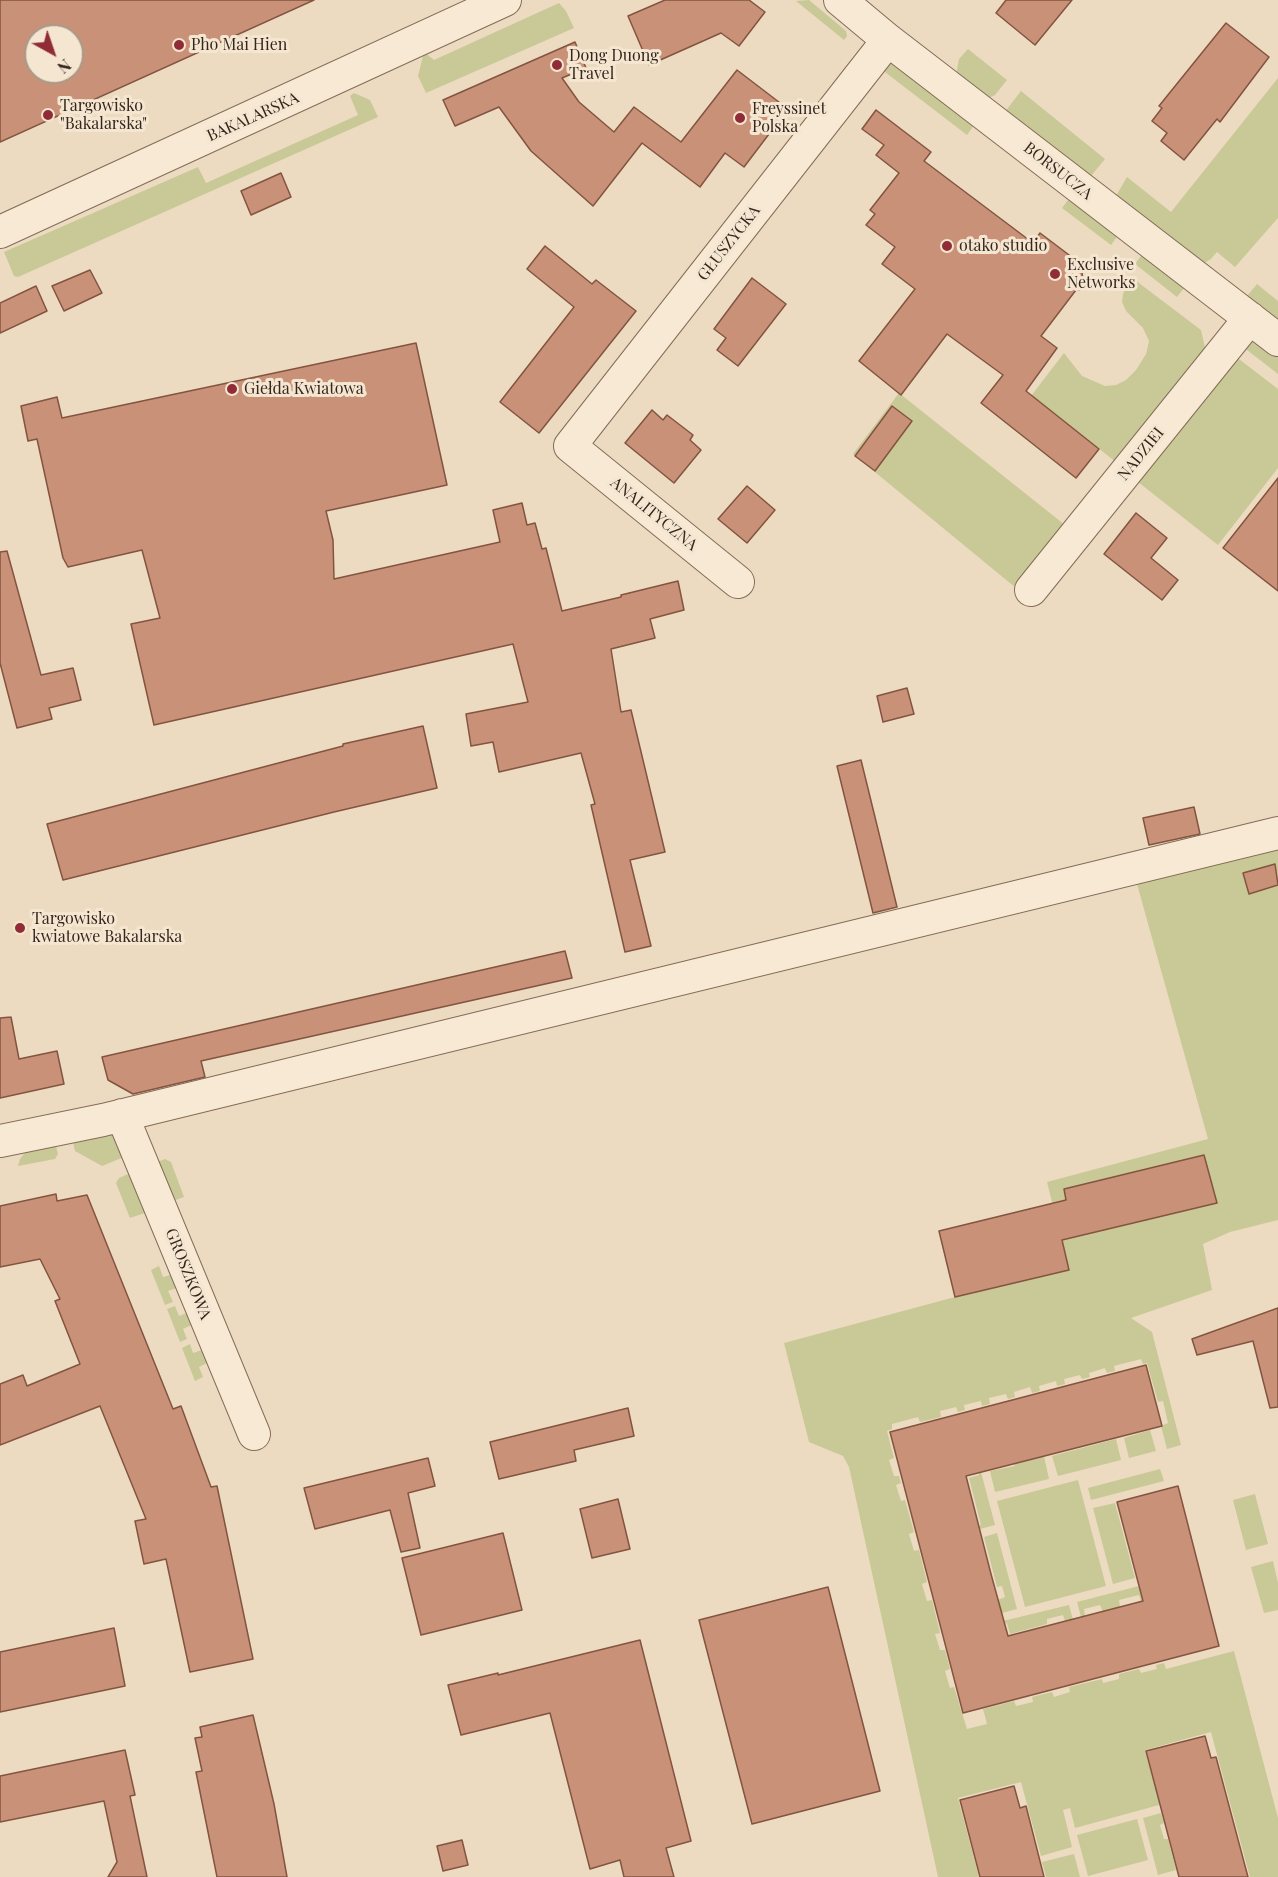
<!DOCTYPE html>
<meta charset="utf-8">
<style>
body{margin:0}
#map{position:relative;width:1278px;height:1877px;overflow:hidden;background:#ecdbc1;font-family:"Playfair Display",serif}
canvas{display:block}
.north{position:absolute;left:24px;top:24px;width:60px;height:60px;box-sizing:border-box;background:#f4e6d0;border:2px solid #a89988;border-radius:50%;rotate:140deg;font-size:16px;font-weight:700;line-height:24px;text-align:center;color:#35261d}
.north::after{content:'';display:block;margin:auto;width:21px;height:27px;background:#912c36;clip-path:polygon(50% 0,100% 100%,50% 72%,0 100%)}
</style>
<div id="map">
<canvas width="1278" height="1877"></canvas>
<div class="north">N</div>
</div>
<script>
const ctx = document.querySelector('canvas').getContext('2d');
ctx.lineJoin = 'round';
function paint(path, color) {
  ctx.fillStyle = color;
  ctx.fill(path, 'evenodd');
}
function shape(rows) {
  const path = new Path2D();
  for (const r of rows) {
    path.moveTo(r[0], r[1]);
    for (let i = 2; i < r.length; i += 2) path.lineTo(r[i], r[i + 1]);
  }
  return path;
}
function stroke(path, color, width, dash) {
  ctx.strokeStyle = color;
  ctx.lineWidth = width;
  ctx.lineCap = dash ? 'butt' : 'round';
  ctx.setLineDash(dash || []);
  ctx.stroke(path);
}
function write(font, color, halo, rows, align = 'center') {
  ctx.font = font + ' "Playfair Display",serif';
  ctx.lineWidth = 6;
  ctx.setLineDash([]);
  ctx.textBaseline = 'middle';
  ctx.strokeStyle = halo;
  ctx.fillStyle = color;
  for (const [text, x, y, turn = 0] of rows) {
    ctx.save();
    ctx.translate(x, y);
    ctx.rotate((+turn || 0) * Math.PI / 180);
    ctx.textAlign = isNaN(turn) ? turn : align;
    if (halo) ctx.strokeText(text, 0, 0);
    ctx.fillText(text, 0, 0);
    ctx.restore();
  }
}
const green = shape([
 [809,0,846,31,847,36,844,40,796,1],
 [559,3,566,11,574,28,426,93,418,76,424,52,434,60],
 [968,49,1007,80,995,95,987,99,956,75,959,59],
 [888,58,975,124,967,135,877,66],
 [1278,78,1278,218,1235,267,1217,252,1211,259,1201,265,1116,196,1127,177,1171,212],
 [1021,91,1105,159,1091,176,1085,175,1004,113],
 [354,93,370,100,378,117,18,277,14,276,4,252,198,167,206,183,358,115,350,96],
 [1072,199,1119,234,1111,245,1062,208,1068,200],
 [1146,255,1182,283,1184,288,1177,297,1135,264,1141,256],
 [1131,277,1201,330,1206,352,1116,462,1031,396,1064,353,1082,376,1105,386,1116,385,1126,380,1136,370,1146,354,1149,341,1143,328,1126,311,1122,302,1123,294],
 [1257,284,1278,301,1278,323,1248,300,1247,296],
 [1249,334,1278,357,1278,374,1238,343],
 [1235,356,1278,389,1278,468,1218,545,1133,478],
 [899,393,1065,525,1016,588,853,454],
 [1278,849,1278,1220,1230,1232,1203,1244,1212,1290,1131,1318,1152,1332,1181,1445,1167,1449,1161,1426,1168,1423,1163,1401,1158,1402,1147,1363,1143,1364,1141,1359,1114,1366,1115,1371,1107,1373,1105,1368,1089,1373,1090,1377,1082,1379,1080,1375,1064,1379,1065,1384,1057,1386,1056,1381,1039,1386,1040,1391,1032,1393,1030,1387,1014,1392,1015,1397,1008,1399,1006,1394,989,1398,990,1404,982,1406,981,1401,964,1405,965,1410,958,1412,956,1407,940,1411,941,1417,920,1422,918,1417,892,1424,892,1429,887,1431,894,1458,889,1460,894,1476,899,1476,901,1483,896,1485,901,1501,905,1500,914,1532,909,1534,914,1551,919,1550,927,1582,922,1584,927,1601,932,1600,940,1633,935,1634,940,1650,945,1650,950,1669,945,1671,950,1688,954,1687,967,1729,987,1724,983,1709,1014,1701,1016,1706,1033,1702,1032,1697,1052,1692,1054,1697,1070,1692,1069,1687,1102,1679,1103,1683,1119,1679,1119,1674,1139,1669,1141,1673,1157,1669,1156,1665,1164,1663,1166,1669,1234,1651,1278,1818,1278,1877,1250,1877,1211,1732,1145,1750,1159,1800,1159,1805,1075,1828,1070,1808,1063,1810,1072,1847,1041,1856,1021,1782,958,1798,979,1877,938,1877,849,1467,843,1456,809,1442,784,1343,955,1297,1069,1270,1047,1182,1208,1139,1137,884],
 [102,1132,111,1134,120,1140,129,1155,102,1166,75,1151,72,1138],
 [55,1142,58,1154,55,1159,18,1166,20,1159,26,1151],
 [165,1159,171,1162,184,1197,173,1201,155,1163],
 [135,1171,148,1212,130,1218,116,1183,119,1178],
 [159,1266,163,1277,174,1274,179,1287,168,1291,173,1302,165,1305,151,1270],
 [175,1306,179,1316,190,1312,194,1324,183,1329,187,1339,180,1342,167,1309],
 [190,1344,193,1353,205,1349,209,1362,199,1367,203,1377,195,1381,182,1348],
 [1150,1430,1156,1451,1129,1458,1124,1438],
 [1116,1439,1121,1460,1058,1476,1052,1456],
 [1044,1456,1049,1479,995,1492,990,1471,1015,1466,1014,1464],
 [1160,1469,1164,1481,1091,1500,1088,1488],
 [981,1472,995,1525,980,1529,979,1526,981,1525,969,1478,979,1475,979,1473],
 [1078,1480,1106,1586,1025,1607,997,1501],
 [1255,1494,1268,1544,1246,1550,1233,1500],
 [1115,1503,1135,1578,1113,1584,1093,1508],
 [997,1533,1017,1609,1002,1613,998,1600,1005,1597,1002,1586,997,1587,984,1537],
 [1273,1561,1278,1583,1278,1610,1264,1613,1251,1567],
 [1139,1586,1143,1601,1141,1602,1139,1595,1119,1600,1120,1607,1103,1612,1100,1605,1084,1609,1085,1616,1081,1617,1077,1602],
 [1069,1605,1073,1620,1065,1621,1063,1615,1047,1619,1047,1624,1010,1634,1007,1623,1004,1624,1003,1621],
 [1161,1813,1164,1823,1160,1825,1164,1839,1168,1839,1176,1870,1158,1875,1143,1818],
 [1137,1819,1148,1860,1088,1876,1077,1835],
 [1074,1854,1080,1877,1046,1877,1042,1862]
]);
const building = shape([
 [0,0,314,0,0,142,0,0],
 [36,36,72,36,72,72,36,72,36,36],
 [665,0,749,0,765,12,739,46,721,33,649,65,628,16,665,0],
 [1006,0,1072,0,1035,45,996,13,1006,0],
 [1226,23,1269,57,1220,122,1217,119,1184,160,1161,141,1167,133,1152,121,1162,108,1159,106,1226,23],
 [575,42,586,68,562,78,579,102,614,132,634,107,681,142,737,70,788,109,744,167,725,153,700,187,642,143,593,206,531,151,499,107,455,126,443,100,575,42],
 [876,110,931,152,924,161,1033,243,1040,233,1081,264,1084,289,1076,290,1041,336,1057,348,1026,391,1099,449,1076,478,981,403,1003,375,947,334,901,395,859,361,915,289,882,264,895,247,866,225,875,214,870,210,899,173,876,155,884,145,862,129,876,110],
 [281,173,291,197,251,215,241,191,281,173],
 [545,246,592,284,596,280,636,311,539,433,500,402,574,307,527,269,545,246],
 [90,270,102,293,64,311,52,286,90,270],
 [752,278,786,304,738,366,717,350,726,338,714,329,752,278],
 [36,286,47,311,0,333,0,303,36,286],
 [416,343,447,485,326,511,333,540,334,579,500,542,493,510,522,503,527,525,535,523,542,549,546,548,562,611,621,597,621,595,678,581,684,610,650,619,655,638,611,649,621,712,631,710,665,852,630,860,651,946,625,952,591,805,595,804,581,753,499,772,493,742,471,746,466,714,528,702,513,644,154,725,131,624,160,618,142,550,68,567,63,558,37,439,28,441,21,406,57,397,62,418,416,343],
 [892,406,912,421,875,471,855,456,892,406],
 [652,410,663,420,667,415,693,435,690,440,701,450,674,483,625,443,652,410],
 [1278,478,1278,591,1223,548,1278,478],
 [747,486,775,510,747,543,718,519,747,486],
 [1136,513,1167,538,1151,558,1178,580,1162,600,1104,554,1136,513],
 [7,551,41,675,73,668,81,700,49,708,52,719,17,728,0,663,0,552,7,551],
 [907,688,914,714,883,722,877,696,907,688],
 [423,726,437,788,334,812,63,880,47,824,343,746,343,744,423,726],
 [861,760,897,907,873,913,837,766,861,760],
 [1194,807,1200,834,1149,845,1143,818,1194,807],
 [1275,864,1278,885,1249,894,1243,873,1275,864],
 [565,951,572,978,201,1061,205,1077,133,1094,108,1080,102,1057,565,951],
 [11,1017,19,1059,57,1051,64,1084,0,1098,0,1018,11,1017],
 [1204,1155,1217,1203,1062,1240,1069,1270,955,1297,939,1231,1066,1200,1064,1189,1204,1155],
 [56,1194,57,1201,87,1195,173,1409,181,1406,211,1487,217,1486,253,1659,190,1672,166,1559,144,1564,135,1521,146,1519,100,1406,0,1445,0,1384,23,1375,27,1386,80,1364,55,1301,60,1299,40,1259,0,1267,0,1206,56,1194],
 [1278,1308,1278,1407,1270,1408,1253,1341,1197,1355,1192,1339,1278,1308],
 [1146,1365,1162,1426,966,1476,991,1574,1008,1636,1143,1601,1117,1502,1178,1486,1219,1646,963,1713,890,1432,1146,1365],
 [628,1408,634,1436,574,1450,576,1461,499,1479,490,1442,628,1408],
 [428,1458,435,1486,408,1493,420,1548,401,1552,390,1510,315,1529,304,1488,428,1458],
 [618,1499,630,1549,592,1558,580,1509,618,1499],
 [503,1533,522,1610,421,1635,402,1558,503,1533],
 [828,1587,880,1791,752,1824,699,1620,828,1587],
 [114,1628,125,1686,0,1712,0,1652,114,1628],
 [640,1640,691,1841,666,1848,674,1877,624,1877,620,1860,590,1869,550,1713,461,1735,448,1685,498,1673,498,1675,640,1640],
 [253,1715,274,1804,287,1877,217,1877,196,1772,202,1771,195,1738,202,1737,200,1727,253,1715],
 [1205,1736,1211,1758,1216,1757,1248,1877,1179,1877,1146,1751,1205,1736],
 [125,1750,135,1795,130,1796,147,1877,108,1877,117,1862,104,1801,0,1822,0,1776,125,1750],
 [1014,1786,1020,1808,1026,1806,1044,1877,980,1877,960,1800,1014,1786],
 [462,1840,468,1865,443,1871,437,1846,462,1840]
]);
const minor = shape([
 [840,0,888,40,1278,340],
 [0,232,505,0],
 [738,582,570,446,888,40],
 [1031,590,1250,318],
 [122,1115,254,1434],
 [0,1141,103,1120,1278,833]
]);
const markers = [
 [179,45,6,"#912c36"],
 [557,65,6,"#912c36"],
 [48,115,6,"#912c36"],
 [740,118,6,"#912c36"],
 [947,246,6,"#912c36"],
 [1055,274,6,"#912c36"],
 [232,389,6,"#912c36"],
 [20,928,6,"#912c36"]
];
const poiNames = [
 ["Pho Mai Hien",191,45],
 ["Dong Duong",569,56],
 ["Travel",569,74],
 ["Targowisko",60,106],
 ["\"Bakalarska\"",60,124],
 ["Freyssinet",752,109],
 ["Polska",752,127],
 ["otako studio",959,246],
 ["Exclusive",1067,265],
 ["Networks",1067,283],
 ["Giełda Kwiatowa",244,389],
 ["Targowisko",32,919],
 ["kwiatowe Bakalarska",32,937]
];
const streetNames = [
 ["BAKALARSKA",253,117,-24],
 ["BORSUCZA",1058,171,38],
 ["GŁUSZYCKA",729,243,-52],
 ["NADZIEI",1141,454,-51],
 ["ANALITYCZNA",654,514,39],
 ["GROSZKOWA",188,1274,68]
];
paint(green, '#c8c996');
paint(building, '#c99278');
stroke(building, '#835440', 1.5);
stroke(minor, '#856c59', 34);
stroke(minor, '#f7e9d4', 32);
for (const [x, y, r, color] of markers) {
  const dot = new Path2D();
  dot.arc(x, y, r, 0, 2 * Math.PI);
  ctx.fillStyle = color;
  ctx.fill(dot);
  stroke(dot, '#f4e6d0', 2);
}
write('16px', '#35261d', '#f4e6d0', poiNames, 'left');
write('16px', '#35261d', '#f4e6d0', streetNames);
</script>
